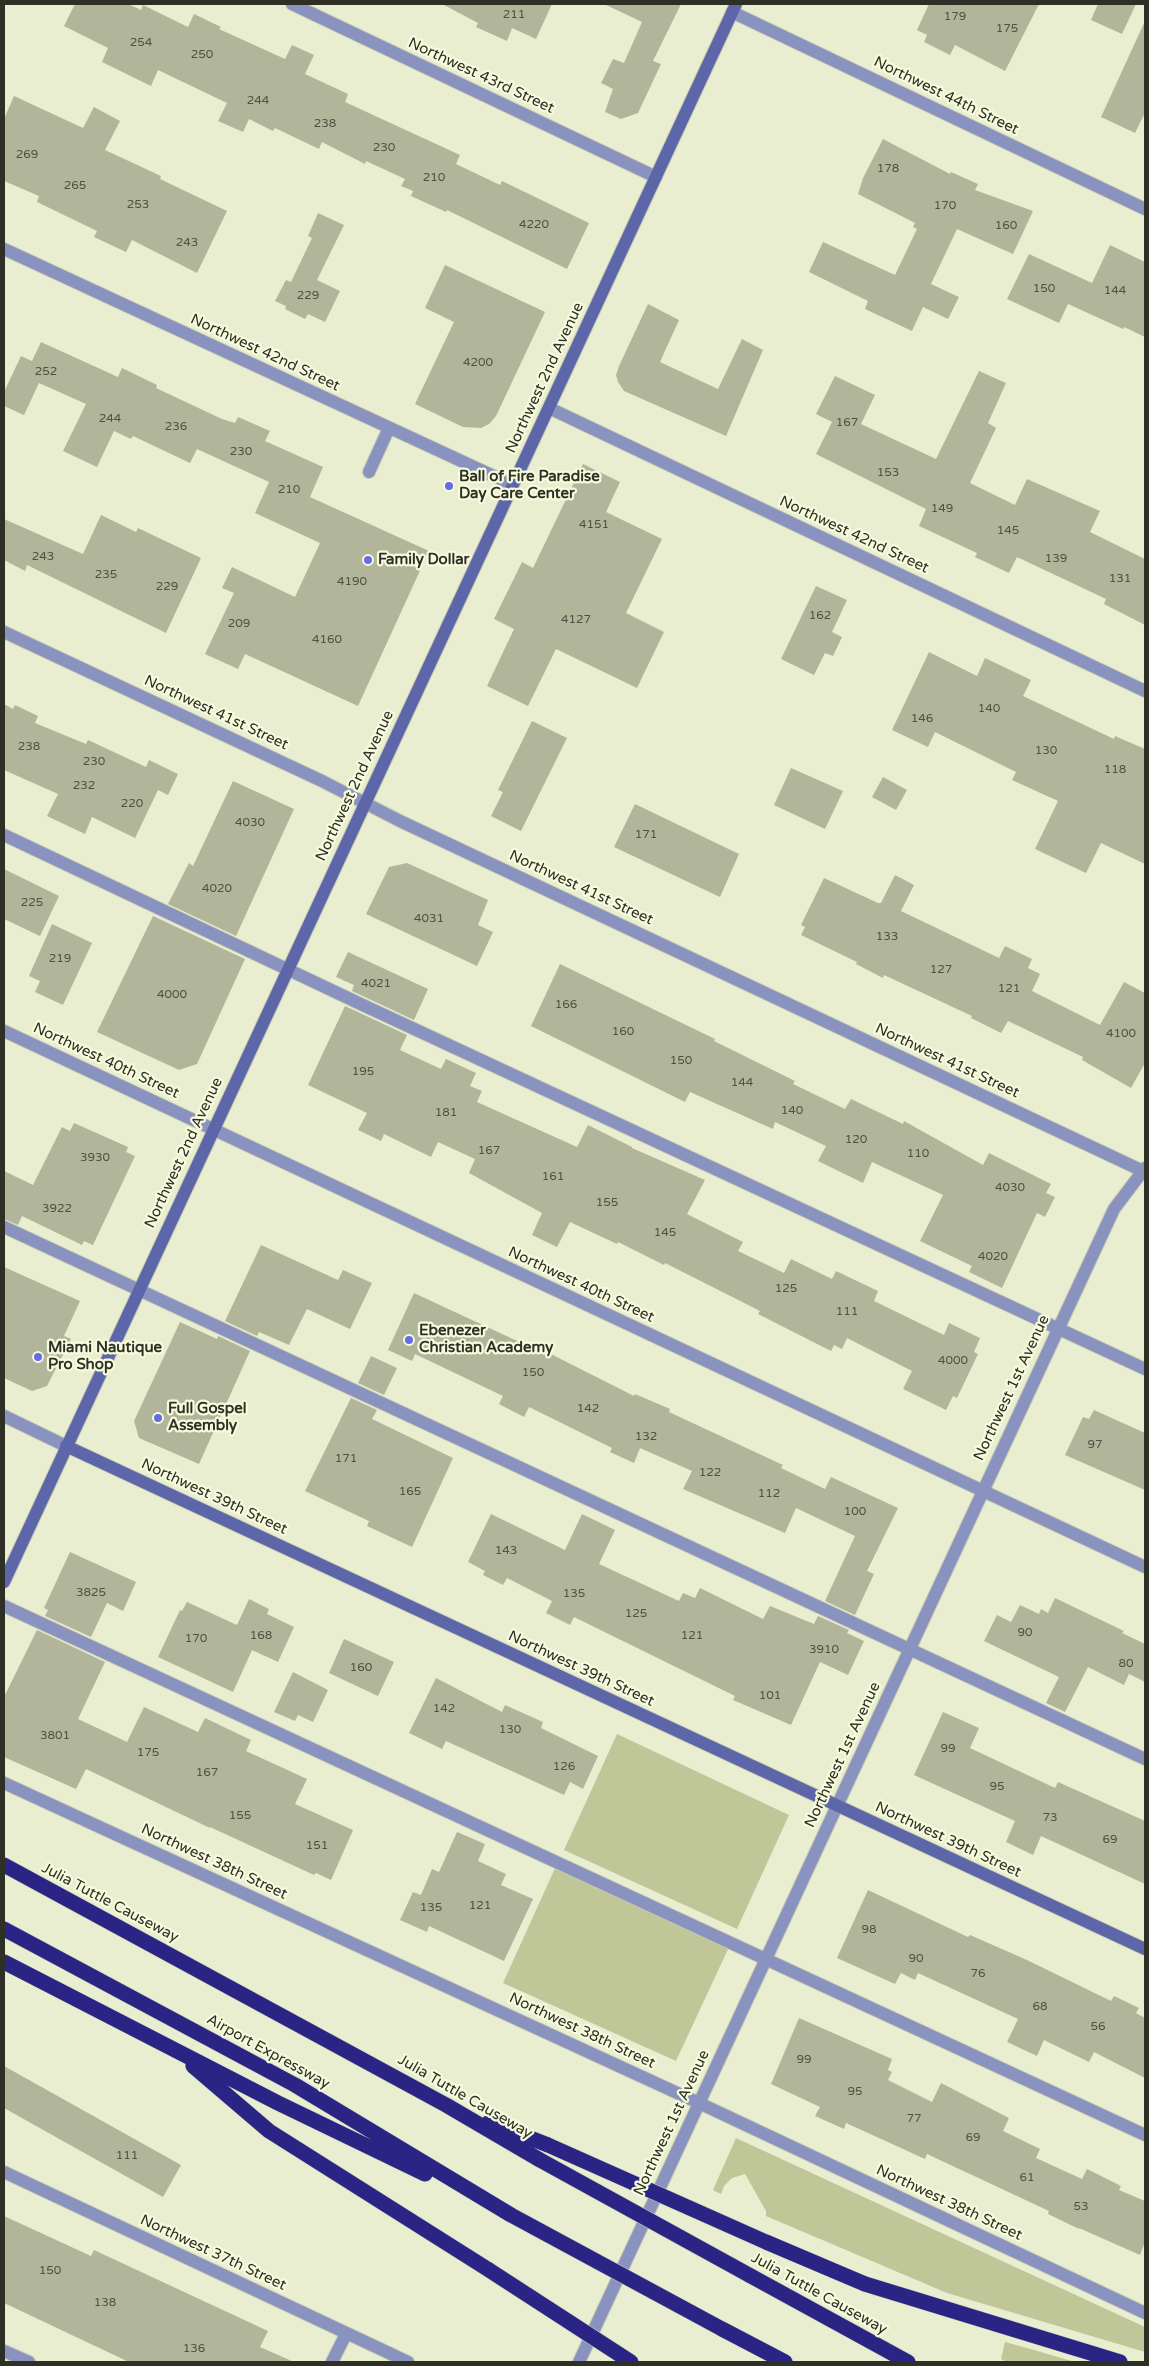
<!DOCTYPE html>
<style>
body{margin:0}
#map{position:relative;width:1149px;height:2366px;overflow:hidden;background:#e9eed0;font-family:"Varela Round",sans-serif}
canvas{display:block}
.frame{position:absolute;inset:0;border:5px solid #2e3025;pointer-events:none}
</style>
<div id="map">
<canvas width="1149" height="2366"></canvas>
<div class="frame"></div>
</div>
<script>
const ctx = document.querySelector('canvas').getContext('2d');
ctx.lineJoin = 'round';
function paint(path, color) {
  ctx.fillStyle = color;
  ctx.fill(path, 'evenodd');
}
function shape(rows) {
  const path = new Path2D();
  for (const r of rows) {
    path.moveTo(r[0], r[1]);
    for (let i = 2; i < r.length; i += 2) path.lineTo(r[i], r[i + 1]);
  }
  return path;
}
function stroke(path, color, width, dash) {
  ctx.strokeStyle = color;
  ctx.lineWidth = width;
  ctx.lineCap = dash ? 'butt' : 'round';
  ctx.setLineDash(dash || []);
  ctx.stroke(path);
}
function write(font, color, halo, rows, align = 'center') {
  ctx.font = font + ' "Varela Round",sans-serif';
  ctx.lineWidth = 4.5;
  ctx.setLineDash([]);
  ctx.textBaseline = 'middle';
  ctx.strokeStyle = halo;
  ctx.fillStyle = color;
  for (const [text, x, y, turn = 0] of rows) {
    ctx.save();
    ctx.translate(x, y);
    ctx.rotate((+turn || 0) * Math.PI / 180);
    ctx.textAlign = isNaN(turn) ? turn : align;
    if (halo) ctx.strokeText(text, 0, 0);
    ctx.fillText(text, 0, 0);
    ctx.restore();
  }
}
const green = shape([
 [617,1734,789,1815,737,1929,564,1850],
 [556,1866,729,1947,676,2061,503,1983],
 [736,2138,1145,2327,1145,2352,947,2293,766,2216,766,2211,745,2174,732,2178,724,2186,721,2194,713,2190],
 [1005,2342,1034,2350,1075,2362,1007,2362,1001,2359]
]);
const building = shape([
 [75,4,128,4,141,10,143,5,188,27,194,14,221,27,219,29,285,59,292,45,314,55,305,74,348,94,345,102,460,155,456,164,500,185,502,181,589,223,567,269,447,210,446,212,411,196,413,191,401,186,405,179,366,161,365,164,322,142,319,149,275,128,273,131,249,119,243,132,218,121,227,103,158,70,151,86,102,62,108,48,64,26],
 [442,4,552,4,536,39,512,28,507,41,476,27,478,23],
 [604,4,681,4,653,61,661,64,638,113,621,119,605,112,613,89,601,83,613,59,624,63,642,22],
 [929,4,1039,4,1005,71,955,45,950,55,924,42,927,35,917,30],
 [1098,4,1136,4,1122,34,1091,20],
 [1145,21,1145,113,1135,133,1101,117],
 [14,96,83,128,94,107,120,121,105,150,161,176,160,179,227,211,197,273,132,240,126,252,94,237,97,231,37,202,39,196,4,181,4,119],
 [883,139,950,174,951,172,978,184,975,190,1033,211,1013,254,957,229,931,284,959,297,948,319,923,307,912,331,865,309,868,301,809,272,823,242,895,275,917,229,913,227,915,223,858,194,863,178],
 [318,213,344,225,317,280,340,291,325,322,308,314,305,319,285,309,286,306,275,301,286,280,291,282,312,238,308,236],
 [1110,245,1145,262,1145,337,1124,327,1123,329,1068,304,1059,323,1007,299,1029,254,1092,283],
 [445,265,545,312,496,416,489,424,481,428,463,427,415,404,454,322,425,308],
 [648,304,679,320,660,362,718,389,742,339,763,350,726,436,624,391,618,382,616,375,619,366],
 [41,342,118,377,122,368,157,385,156,388,222,419,235,423,238,417,270,431,265,441,323,467,310,497,429,551,358,706,245,654,238,669,205,654,234,593,222,588,232,567,295,597,320,543,255,513,269,482,197,449,190,463,133,436,131,439,114,431,97,467,63,451,86,404,39,383,24,415,4,406,4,392,21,356,32,361],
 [979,371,1006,383,988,423,996,428,970,483,1015,505,1027,479,1100,511,1090,532,1145,559,1145,625,1104,604,1106,599,1017,557,1009,573,975,557,977,553,919,526,926,509,816,454,832,422,816,414,835,376,875,395,861,424,936,459],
 [583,464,620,482,606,512,662,539,626,613,664,632,637,688,556,649,528,706,487,686,514,629,494,619,522,562,533,568],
 [101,515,136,532,138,528,201,558,166,633,27,565,25,571,4,560,4,519,83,554],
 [816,586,847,600,832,632,842,637,833,656,825,653,814,675,781,659],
 [929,652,977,676,985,658,1031,680,1023,696,1114,739,1115,736,1145,749,1145,864,1101,843,1086,873,1035,849,1058,801,1012,780,1016,772,935,732,928,747,892,730],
 [4,704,13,709,15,705,38,716,35,723,86,744,88,740,146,767,149,760,178,774,168,795,158,790,135,838,92,817,85,834,47,816,58,794,4,770],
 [532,721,567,738,521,831,491,816,503,792,498,790],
 [791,768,843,791,825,829,774,805],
 [883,777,907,790,896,810,872,797],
 [233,781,294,809,236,936,168,904,189,863,193,866],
 [635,804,739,854,720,897,614,847],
 [407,863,488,900,478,925,493,932,477,966,366,914,389,867],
 [4,869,59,896,40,936,4,919],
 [895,875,914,885,901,911,999,958,1005,946,1032,959,1028,968,1040,974,1032,991,1100,1025,1124,982,1145,993,1145,1063,1131,1088,1082,1060,1083,1057,1008,1021,1001,1033,971,1018,972,1016,884,975,883,978,856,964,857,962,801,935,805,927,801,925,824,878,878,903,881,903],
 [153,916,245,959,197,1064,179,1070,97,1032],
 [52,924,92,943,63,1005,35,992,40,981,29,976],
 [348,952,428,989,414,1020,352,991,354,985,336,977],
 [560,964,715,1039,714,1041,795,1081,793,1084,845,1109,851,1099,903,1124,904,1121,983,1165,989,1153,1051,1184,1046,1193,1055,1197,1045,1217,1037,1213,1002,1288,969,1272,972,1266,920,1241,943,1195,872,1162,863,1183,818,1161,826,1146,775,1122,773,1129,690,1092,685,1102,531,1026],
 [345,1006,407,1035,400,1050,441,1069,446,1059,476,1073,470,1086,482,1091,477,1102,577,1147,588,1125,632,1147,632,1148,705,1180,687,1214,743,1242,738,1251,784,1273,791,1259,832,1279,836,1271,878,1291,874,1301,944,1335,949,1323,980,1338,974,1352,978,1354,957,1398,953,1396,946,1410,903,1389,912,1371,847,1338,842,1349,834,1345,831,1351,758,1314,760,1311,665,1263,664,1265,618,1242,617,1244,570,1222,557,1247,532,1235,542,1213,469,1173,475,1159,438,1142,431,1157,384,1134,381,1141,358,1130,367,1113,308,1085],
 [74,1123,128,1147,126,1152,135,1156,93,1245,84,1241,82,1245,22,1216,18,1225,4,1219,4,1171,33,1185,62,1127,70,1131],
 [261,1245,338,1280,343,1270,372,1283,350,1329,307,1309,289,1345,259,1332,257,1336,225,1321],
 [4,1267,80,1301,64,1336,71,1339,47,1386,32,1391,4,1378],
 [414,1293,528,1346,529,1343,634,1396,635,1394,670,1409,669,1412,783,1465,781,1468,825,1489,831,1477,898,1508,867,1571,874,1574,855,1615,825,1601,855,1536,796,1508,785,1533,683,1489,692,1471,640,1448,634,1463,610,1452,612,1448,529,1407,524,1417,499,1404,503,1396,415,1354,412,1361,388,1350],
 [180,1322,217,1339,218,1336,250,1351,199,1464,139,1438,134,1421],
 [371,1356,397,1368,384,1395,358,1383],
 [351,1398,377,1410,372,1419,453,1458,412,1547,367,1526,369,1521,305,1491],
 [1094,1410,1145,1433,1145,1490,1065,1455,1083,1417,1089,1419],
 [491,1514,565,1550,582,1514,615,1530,599,1564,679,1601,683,1593,695,1598,700,1588,763,1619,770,1606,814,1624,818,1616,849,1630,847,1633,864,1641,848,1675,820,1662,791,1725,733,1700,735,1696,574,1617,570,1625,546,1613,552,1601,507,1578,503,1585,483,1575,485,1571,468,1562],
 [70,1552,136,1582,123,1611,107,1603,91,1637,45,1616,48,1610,44,1608],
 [1055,1598,1124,1631,1122,1633,1145,1644,1145,1682,1129,1674,1124,1685,1088,1667,1065,1712,1046,1703,1059,1677,984,1641,997,1615,1011,1622,1020,1605,1039,1614,1041,1609,1048,1613],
 [249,1599,269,1609,267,1614,294,1627,278,1662,252,1650,233,1692,158,1657,180,1610,182,1611,187,1602,237,1625],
 [37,1630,105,1662,78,1719,127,1742,144,1707,198,1732,205,1718,251,1740,246,1751,307,1779,295,1804,353,1830,331,1880,316,1873,314,1875,210,1827,210,1828,86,1769,76,1789,4,1757,4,1697],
 [344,1639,394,1662,378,1696,329,1673],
 [293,1672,328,1690,313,1722,298,1715,295,1721,274,1712],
 [436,1678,502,1712,505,1705,543,1722,541,1728,598,1756,583,1789,570,1782,564,1795,446,1741,442,1749,409,1733],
 [943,1712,979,1728,970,1748,1055,1788,1058,1782,1145,1821,1145,1884,1041,1836,1033,1855,1006,1842,1015,1821,914,1775],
 [457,1832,485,1844,478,1861,506,1874,501,1885,533,1899,504,1961,429,1926,427,1932,400,1920,413,1892,421,1895,432,1869,439,1872],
 [868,1890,968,1937,970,1935,1027,1960,1111,2001,1114,1996,1139,2008,1136,2013,1145,2018,1145,2078,1094,2052,1089,2062,1044,2040,1037,2056,1007,2042,1018,2019,918,1973,915,1980,901,1973,895,1984,837,1958],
 [799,2018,892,2059,888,2070,892,2072,888,2080,932,2102,941,2083,1009,2118,1003,2131,1040,2149,1036,2158,1082,2179,1087,2169,1121,2186,1119,2190,1145,2201,1145,2242,1140,2255,1079,2228,1079,2229,1048,2214,1049,2211,927,2154,925,2159,846,2123,844,2129,815,2116,820,2107,771,2084],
 [4,2066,181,2165,163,2197,4,2108],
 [4,2216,91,2256,94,2250,268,2331,260,2347,294,2362,129,2362,4,2303]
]);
const lane = shape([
 [369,472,389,428],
 [4,835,367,1007,1145,1369],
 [4,1227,1145,1759],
 [4,1606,1145,2135],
 [4,2351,29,2362],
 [332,2362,346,2334]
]);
const street = shape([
 [292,4,656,177],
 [732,12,1145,209],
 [4,249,513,485],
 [549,408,1145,691],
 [4,632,322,781,400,821,1145,1172],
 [4,1031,1145,1567],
 [4,1416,66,1446],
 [4,1783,699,2103,1145,2313],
 [4,2172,408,2362],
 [579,2362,1114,1209,1145,1168]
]);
const secondary = shape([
 [66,1446,1145,1949],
 [4,1582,736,4]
]);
const highway = shape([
 [4,1865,446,2105,540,2160],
 [4,1929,295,2085,511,2215],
 [4,1962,278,2103,425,2174],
 [193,2066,269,2131,489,2270],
 [489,2122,548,2145],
 [766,2242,865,2284,1120,2362],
 [749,2275,908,2362],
 [722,2329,785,2362]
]);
const highwayBridge = shape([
 [548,2145,766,2242],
 [540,2160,749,2275],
 [511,2215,722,2329],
 [489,2270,631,2362]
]);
const markers = [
 [449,486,5,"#656ce5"],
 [368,560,5,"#656ce5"],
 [409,1340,5,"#656ce5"],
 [38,1357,5,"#656ce5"],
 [158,1418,5,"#656ce5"]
];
const numberNames = [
 ["211",514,15],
 ["179",955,17],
 ["175",1007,29],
 ["254",141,43],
 ["250",202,55],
 ["244",258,101],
 ["238",325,124],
 ["230",384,148],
 ["269",27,155],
 ["178",888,169],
 ["210",434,178],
 ["265",75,186],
 ["253",138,205],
 ["170",945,206],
 ["4220",534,225],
 ["160",1006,226],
 ["243",187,243],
 ["150",1044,289],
 ["144",1115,291],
 ["229",308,296],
 ["4200",478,363],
 ["252",46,372],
 ["244",110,419],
 ["167",847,423],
 ["236",176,427],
 ["230",241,452],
 ["153",888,473],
 ["210",289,490],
 ["149",942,509],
 ["4151",594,525],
 ["145",1008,531],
 ["243",43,557],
 ["139",1056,559],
 ["235",106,575],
 ["131",1120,579],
 ["4190",352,582],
 ["229",167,587],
 ["162",820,616],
 ["4127",576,620],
 ["209",239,624],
 ["4160",327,640],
 ["140",989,709],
 ["146",922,719],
 ["238",29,747],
 ["130",1046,751],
 ["230",94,762],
 ["118",1115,770],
 ["232",84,786],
 ["220",132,804],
 ["4030",250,823],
 ["171",646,835],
 ["4020",217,889],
 ["225",32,903],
 ["4031",429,919],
 ["133",887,937],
 ["219",60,959],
 ["127",941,970],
 ["4021",376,984],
 ["121",1009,989],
 ["4000",172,995],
 ["166",566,1005],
 ["160",623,1032],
 ["4100",1121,1034],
 ["150",681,1061],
 ["195",363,1072],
 ["144",742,1083],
 ["140",792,1111],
 ["181",446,1113],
 ["120",856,1140],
 ["167",489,1151],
 ["110",918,1154],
 ["3930",95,1158],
 ["161",553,1177],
 ["4030",1010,1188],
 ["155",607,1203],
 ["3922",57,1209],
 ["145",665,1233],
 ["4020",993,1257],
 ["125",786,1289],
 ["111",847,1312],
 ["4000",953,1361],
 ["150",533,1373],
 ["142",588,1409],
 ["132",646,1437],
 ["97",1095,1445],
 ["171",346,1459],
 ["122",710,1473],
 ["165",410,1492],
 ["112",769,1494],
 ["100",855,1512],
 ["143",506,1551],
 ["3825",91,1593],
 ["135",574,1594],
 ["125",636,1614],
 ["90",1025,1633],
 ["168",261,1636],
 ["121",692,1636],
 ["170",196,1639],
 ["3910",824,1650],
 ["80",1126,1664],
 ["160",361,1668],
 ["101",770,1696],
 ["142",444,1709],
 ["130",510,1730],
 ["3801",55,1736],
 ["99",948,1749],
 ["175",148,1753],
 ["126",564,1767],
 ["167",207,1773],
 ["95",997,1787],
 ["155",240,1816],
 ["73",1050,1818],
 ["69",1110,1840],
 ["151",317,1846],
 ["121",480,1906],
 ["135",431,1908],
 ["98",869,1930],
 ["90",916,1959],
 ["76",978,1974],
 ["68",1040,2007],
 ["56",1098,2027],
 ["99",804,2060],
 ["95",855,2092],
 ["77",914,2119],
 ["69",973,2138],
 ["111",127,2156],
 ["61",1027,2178],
 ["53",1081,2207],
 ["150",50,2271],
 ["138",105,2303],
 ["136",194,2349]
];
const streetNames = [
 ["Northwest 43rd Street",481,76,25],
 ["Northwest 44th Street",946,96,26],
 ["Northwest 42nd Street",265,353,25],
 ["Northwest 2nd Avenue",545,378,-65],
 ["Northwest 42nd Street",854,535,25],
 ["Northwest 41st Street",216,713,25],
 ["Northwest 2nd Avenue",355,786,-65],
 ["Northwest 41st Street",581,888,25],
 ["Northwest 40th Street",106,1061,25],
 ["Northwest 41st Street",947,1061,25],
 ["Northwest 2nd Avenue",184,1153,-65],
 ["Northwest 40th Street",581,1285,25],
 ["Northwest 1st Avenue",1012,1388,-65],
 ["Northwest 39th Street",214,1497,25],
 ["Northwest 39th Street",581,1669,25],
 ["Northwest 1st Avenue",843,1755,-65],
 ["Northwest 39th Street",948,1840,25],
 ["Northwest 38th Street",214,1862,25],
 ["Julia Tuttle Causeway",110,1903,28],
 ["Northwest 38th Street",582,2031,25],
 ["Airport Expressway",268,2052,29],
 ["Julia Tuttle Causeway",465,2097,30],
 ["Northwest 1st Avenue",672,2123,-65],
 ["Northwest 38th Street",949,2203,25],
 ["Northwest 37th Street",213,2253,25],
 ["Julia Tuttle Causeway",819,2294,29]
];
const poiNames = [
 ["Ball of Fire Paradise",459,477],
 ["Day Care Center",459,494],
 ["Family Dollar",378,560],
 ["Ebenezer",419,1331],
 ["Christian Academy",419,1348],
 ["Miami Nautique",48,1348],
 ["Pro Shop",48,1365],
 ["Full Gospel",168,1409],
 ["Assembly",168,1426]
];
paint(green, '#bfc799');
paint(building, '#b1b69a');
stroke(lane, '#c7ccb1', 14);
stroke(street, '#c7ccb1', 14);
stroke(secondary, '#c7ccb1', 14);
stroke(highway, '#c7ccb1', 16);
stroke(lane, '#8a92c0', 12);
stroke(street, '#8a92c0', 12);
stroke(secondary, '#5d66a8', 12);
stroke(highway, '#2a2585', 15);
stroke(highwayBridge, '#c7ccb1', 16, []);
stroke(highwayBridge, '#2a2585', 15);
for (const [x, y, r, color] of markers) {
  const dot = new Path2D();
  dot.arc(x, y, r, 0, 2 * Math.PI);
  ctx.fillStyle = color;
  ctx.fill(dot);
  stroke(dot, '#f6fbde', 2);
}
write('12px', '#4f5242', null, numberNames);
write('15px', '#2e3025', '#f6fbde', streetNames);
write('bold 15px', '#2e3025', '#f6fbde', poiNames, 'left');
</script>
